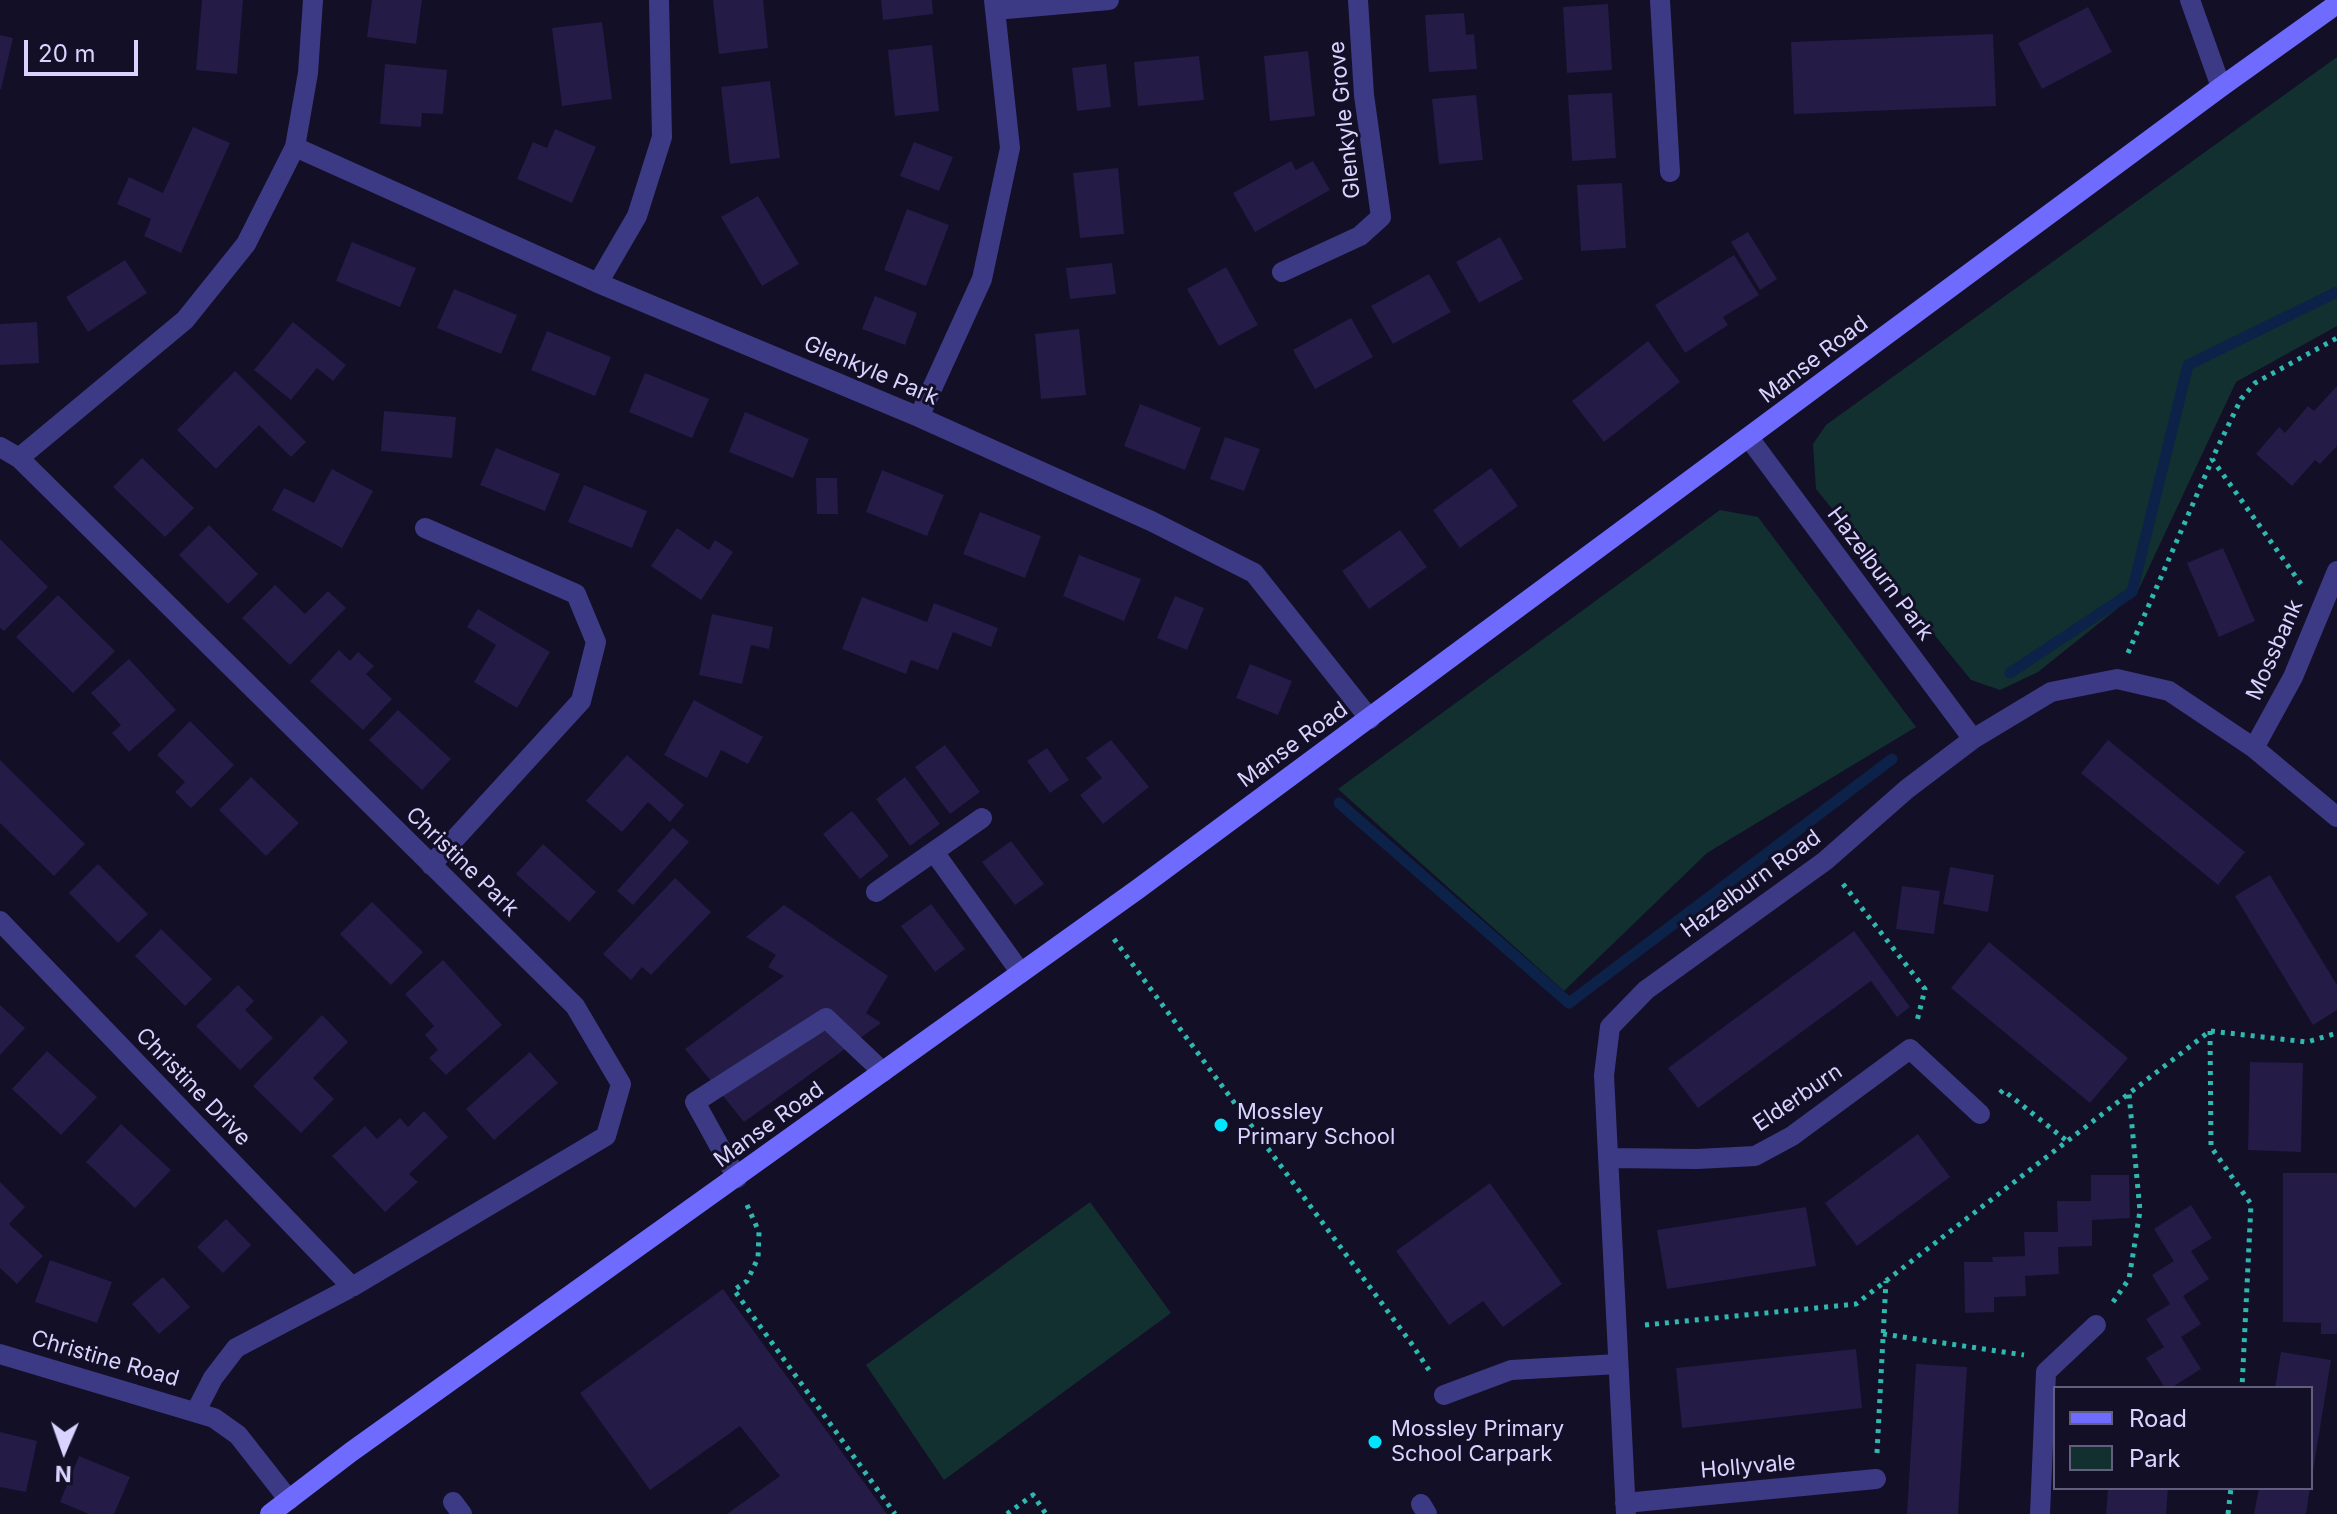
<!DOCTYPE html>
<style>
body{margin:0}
#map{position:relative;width:2337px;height:1514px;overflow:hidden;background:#130f26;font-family:Inter,sans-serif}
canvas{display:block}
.legend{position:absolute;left:2053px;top:1386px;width:260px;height:104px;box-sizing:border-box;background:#130f26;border:2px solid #625e7d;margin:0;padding:10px 14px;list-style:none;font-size:24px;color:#d9d4ff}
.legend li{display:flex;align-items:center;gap:16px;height:40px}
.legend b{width:40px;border:2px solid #625e7d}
.north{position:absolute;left:24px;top:1410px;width:80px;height:80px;-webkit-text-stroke:6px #130f26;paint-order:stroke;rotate:182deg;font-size:22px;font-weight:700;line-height:32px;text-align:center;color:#d9d4ff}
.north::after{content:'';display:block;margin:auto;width:28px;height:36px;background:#d9d4ff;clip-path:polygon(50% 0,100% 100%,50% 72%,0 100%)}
.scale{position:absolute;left:24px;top:40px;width:114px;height:36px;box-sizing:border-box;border:4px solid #d9d4ff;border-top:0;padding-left:10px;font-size:24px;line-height:28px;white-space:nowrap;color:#d9d4ff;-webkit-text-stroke:6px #130f26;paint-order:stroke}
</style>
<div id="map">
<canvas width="2337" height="1514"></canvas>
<ul class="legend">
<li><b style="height:10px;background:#6f6bff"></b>Road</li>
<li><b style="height:22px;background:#12302f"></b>Park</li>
</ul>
<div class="north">N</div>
<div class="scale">20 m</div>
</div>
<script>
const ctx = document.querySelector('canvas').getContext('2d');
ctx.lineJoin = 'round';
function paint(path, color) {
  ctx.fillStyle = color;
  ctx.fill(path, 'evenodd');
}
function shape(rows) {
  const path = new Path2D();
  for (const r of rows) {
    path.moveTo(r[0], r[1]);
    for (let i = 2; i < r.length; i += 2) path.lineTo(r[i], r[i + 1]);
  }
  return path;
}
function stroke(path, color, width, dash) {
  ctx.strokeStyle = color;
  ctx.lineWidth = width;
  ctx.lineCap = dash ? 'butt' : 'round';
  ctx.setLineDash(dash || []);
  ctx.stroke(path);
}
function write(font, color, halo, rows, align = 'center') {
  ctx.font = font + ' Inter,sans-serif';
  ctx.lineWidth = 6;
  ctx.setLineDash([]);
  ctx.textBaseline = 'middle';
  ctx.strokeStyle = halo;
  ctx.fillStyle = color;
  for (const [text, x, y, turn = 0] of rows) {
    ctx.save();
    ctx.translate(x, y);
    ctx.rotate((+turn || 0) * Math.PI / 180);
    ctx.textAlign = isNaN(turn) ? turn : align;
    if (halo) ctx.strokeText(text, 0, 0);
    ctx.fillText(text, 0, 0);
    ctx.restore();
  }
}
const green = shape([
 [2337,57,2337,326,2236,382,2137,593,2038,672,2000,690,1971,680,1816,489,1813,444,1826,425],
 [1720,510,1758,517,1916,727,1707,853,1564,991,1338,789],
 [1090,1202,1171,1313,944,1480,866,1365]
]);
const stream = shape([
 [2010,673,2132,592,2188,365,2337,292],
 [1339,803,1569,1003,1892,759]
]);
const building = shape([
 [202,0,243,0,237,74,196,70],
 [372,0,422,0,416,44,367,37],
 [713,0,763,0,768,48,719,54],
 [881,0,932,0,933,14,883,20],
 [1608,4,1612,70,1567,73,1563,7],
 [2088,7,2112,52,2042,89,2018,43],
 [1464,13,1466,35,1474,34,1477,69,1429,72,1425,15],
 [602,22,612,99,562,106,552,28],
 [1993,34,1996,106,1794,114,1791,42],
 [0,35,13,38,1,89,0,89],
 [932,45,939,111,895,116,888,50],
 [1308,51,1315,116,1270,121,1264,56],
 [1199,56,1204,100,1138,106,1134,62],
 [385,64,447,70,443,114,422,113,421,127,380,124],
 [1106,64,1111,107,1077,111,1072,68],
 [770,81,780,158,730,164,721,87],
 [1612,93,1616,158,1572,161,1568,95],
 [1476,95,1483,160,1439,164,1432,99],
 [193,127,230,143,181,253,144,236,151,219,117,204,129,177,163,193],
 [555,129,596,147,572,203,517,179,533,142,547,148],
 [914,142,953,157,939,191,900,176],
 [1291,161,1296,170,1313,161,1330,190,1255,232,1233,193],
 [1118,168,1124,234,1080,238,1073,173],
 [1622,183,1626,248,1581,251,1577,185],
 [758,196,799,264,762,286,721,217],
 [907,209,949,225,926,286,884,270],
 [1748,232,1777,279,1760,290,1731,242],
 [1500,237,1523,279,1479,303,1456,262],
 [352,242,416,268,400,307,336,281],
 [1734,255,1759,295,1723,317,1728,325,1685,353,1655,305],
 [125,260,147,293,88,332,66,297],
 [1112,263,1116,294,1070,299,1066,268],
 [1226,267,1258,325,1219,346,1187,289],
 [1429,274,1451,312,1393,344,1371,306],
 [454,289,517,315,501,354,437,328],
 [875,296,917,313,905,345,862,329],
 [1351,318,1373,357,1315,389,1293,350],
 [37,322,39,363,0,365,0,324],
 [293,322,346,365,333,381,317,368,291,400,254,370],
 [1079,329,1086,395,1041,399,1035,334],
 [547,331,611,357,595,396,531,370],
 [1648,341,1680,382,1604,442,1572,401],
 [235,371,306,442,291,457,259,425,216,469,177,430],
 [645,373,709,399,692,438,629,412],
 [2337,386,2337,446,2320,464,2315,460,2292,486,2256,454,2279,427,2285,433,2308,406,2314,411],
 [1140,404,1201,428,1185,470,1124,446],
 [384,411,456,417,452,458,381,451],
 [745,412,809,439,793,478,729,452],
 [1225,437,1260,449,1244,491,1210,479],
 [496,448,560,474,545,511,480,485],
 [142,458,194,508,165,537,113,487],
 [1491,468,1518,506,1460,548,1433,510],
 [332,469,373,491,342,548,272,510,284,488,314,503],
 [882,470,944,495,927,536,866,512],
 [816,478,837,478,838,514,817,514],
 [584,485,647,511,632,548,568,522],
 [980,512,1041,536,1025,578,963,554],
 [209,525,258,574,228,604,179,555],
 [677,528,709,550,715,540,733,552,701,600,651,566],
 [1400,530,1427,567,1369,609,1342,571],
 [0,539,48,587,4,631,0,628],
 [2223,548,2255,621,2219,637,2187,563],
 [1079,555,1141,579,1124,621,1063,596],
 [275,585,305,614,328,591,346,608,290,665,242,618],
 [58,595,115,651,73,693,16,637],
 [1175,596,1204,608,1187,650,1157,638],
 [862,597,927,622,934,603,998,628,991,647,953,632,938,670,911,660,906,674,842,649],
 [478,609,550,652,517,708,474,682,496,645,467,627],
 [712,614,773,627,769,649,751,645,742,684,699,675],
 [339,650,350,661,358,652,374,666,366,674,392,699,363,730,310,681],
 [129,659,176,710,129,752,112,733,121,725,91,693],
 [1250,664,1292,681,1278,715,1236,698],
 [694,700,763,737,748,764,721,750,707,778,664,755],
 [398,710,451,759,422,790,369,740],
 [190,721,234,765,191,808,175,792,185,782,157,755],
 [1111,740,1149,787,1103,824,1080,795,1102,778,1086,758],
 [2108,740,2245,852,2218,885,2081,773],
 [945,745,980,792,950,814,915,767],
 [1047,748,1069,780,1050,793,1027,761],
 [627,755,684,805,670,822,648,802,622,832,586,801],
 [0,760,85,844,54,876,0,823],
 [251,777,299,823,266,856,219,810],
 [905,777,940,824,910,846,876,799],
 [852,811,889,856,860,879,823,834],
 [673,828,689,842,633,905,617,891],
 [1011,841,1044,884,1015,905,982,862],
 [543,844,596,892,569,922,516,874],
 [98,864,148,914,118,943,69,893],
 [1950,867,1994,875,1988,912,1943,904],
 [2270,875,2337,985,2337,1010,2313,1025,2235,896],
 [675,878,711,912,651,975,642,967,631,980,603,954],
 [1902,886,1940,891,1934,934,1896,929],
 [372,902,423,952,391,985,340,934],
 [931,904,965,949,935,972,901,926],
 [784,905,888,976,866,1013,881,1023,744,1122,685,1049,784,976,768,967,776,955,746,937],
 [161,929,212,979,185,1006,135,956],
 [1854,931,1910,1007,1897,1017,1871,981,1698,1108,1668,1068],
 [1989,942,2128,1058,2090,1103,1951,988],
 [443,960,502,1025,446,1075,429,1058,438,1050,425,1035,434,1026,405,994],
 [238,985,254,1001,245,1010,273,1038,240,1070,196,1026],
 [0,1005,25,1028,0,1055],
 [322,1015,348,1042,313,1078,334,1099,301,1133,253,1086],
 [47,1051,97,1097,61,1135,12,1089],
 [530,1052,558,1083,494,1140,466,1109],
 [2250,1062,2303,1063,2301,1152,2248,1150],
 [424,1111,448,1137,409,1174,418,1182,385,1212,332,1156,365,1126,377,1139,400,1118,408,1127],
 [121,1124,171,1170,135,1208,86,1162],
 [1918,1134,1950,1177,1857,1246,1825,1203],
 [2283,1173,2337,1173,2337,1334,2321,1334,2321,1323,2283,1322],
 [2091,1175,2129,1175,2130,1218,2092,1220,2092,1246,2058,1247,2059,1274,2025,1276,2026,1296,1994,1297,1994,1312,1965,1313,1964,1262,1993,1262,1992,1257,2025,1256,2024,1232,2058,1232,2057,1201,2091,1201],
 [0,1182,25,1207,9,1224,43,1256,17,1284,0,1268],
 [1490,1183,1562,1284,1503,1327,1483,1301,1449,1325,1396,1251],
 [2191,1205,2212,1238,2191,1251,2209,1279,2183,1296,2201,1324,2181,1337,2201,1369,2171,1388,2165,1388,2146,1358,2164,1347,2146,1319,2170,1304,2152,1275,2174,1261,2154,1229],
 [1806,1207,1816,1266,1667,1289,1657,1230],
 [226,1219,251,1245,223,1273,197,1247],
 [50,1260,112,1282,97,1323,35,1302],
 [163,1277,190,1307,159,1334,132,1304],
 [723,1289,887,1514,727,1514,780,1476,740,1426,650,1490,580,1393],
 [1856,1349,1862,1408,1682,1428,1676,1368],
 [2281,1352,2331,1360,2313,1471,2311,1388,2275,1388],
 [1916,1364,1967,1367,1958,1514,1907,1514],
 [0,1432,37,1441,26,1492,0,1487],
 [79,1456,130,1477,114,1514,89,1514,60,1502],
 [2108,1488,2168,1488,2166,1514,2106,1514],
 [2259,1488,2310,1488,2306,1514,2254,1514]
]);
const path = shape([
 [2301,584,2212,459,2241,399,2255,383,2337,338],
 [2128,653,2212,460],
 [1843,884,1925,989,1917,1021],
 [1114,939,1411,1343,1429,1370],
 [2210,1031,2211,1147,2251,1204,2242,1388],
 [2000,1093,2003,1090,2067,1141],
 [747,1205,759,1232,758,1258,747,1281,734,1290,895,1514],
 [2113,1302,2129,1279,2140,1211,2129,1094],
 [1645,1325,1856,1304,2210,1031,2307,1042,2337,1033],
 [1883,1334,2024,1355],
 [1877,1453,1886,1281],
 [1007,1514,1033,1495,1046,1514],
 [2228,1514,2231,1488]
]);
const service = shape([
 [737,1178,695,1102,826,1018,883,1072],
 [1444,1395,1511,1370,1618,1364],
 [453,1502,462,1514],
 [1421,1504,1427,1514]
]);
const minor = shape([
 [1660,0,1670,172],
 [2190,0,2221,87],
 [995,10,1109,0],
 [295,147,598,283,919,417,1151,521,1254,573,1370,719],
 [1282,272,1360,236,1381,217,1364,95,1358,0],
 [598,283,637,216,662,137,659,0],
 [919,417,982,279,1010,148,994,0],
 [1749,438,1973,739],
 [0,447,19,458,575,1006,621,1084,606,1136,352,1287,236,1348,213,1378,196,1411],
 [19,458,185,320,246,244,295,147,308,73,313,0],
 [425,528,576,594,596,642,581,701,431,865],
 [2254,748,2293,677,2337,571],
 [934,852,1021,973],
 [876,892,982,818],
 [0,921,352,1287],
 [1608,1158,1697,1159,1755,1156,1792,1136,1910,1049,1980,1114],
 [0,1354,214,1418,238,1435,289,1500],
 [1625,1503,1876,1479],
 [1626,1514,1604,1075,1610,1027,1646,990,1825,861,1907,789,1973,739,2051,692,2117,679,2169,691,2254,748,2337,817],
 [2040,1514,2046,1372,2096,1325]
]);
const secondary = shape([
 [270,1514,351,1452,1138,889,2221,87,2337,4]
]);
const markers = [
 [1221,1125,8,"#00e5ff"],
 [1375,1442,8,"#00e5ff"]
];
const streetNames = [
 ["Glenkyle Grove",1345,120,-96],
 ["Manse Road",1814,360,-37],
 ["Glenkyle Park",871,371,23],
 ["Hazelburn Park",1880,574,53],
 ["Mossbank",2275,650,-66],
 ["Manse Road",1293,745,-36],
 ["Christine Park",462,862,44],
 ["Hazelburn Road",1751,884,-36],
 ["Christine Drive",193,1087,46],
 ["Elderburn",1798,1098,-34],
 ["Manse Road",769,1125,-36],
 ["Christine Road",105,1359,16],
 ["Hollyvale",1748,1467,-5]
];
const poiNames = [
 ["Mossley",1237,1112],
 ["Primary School",1237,1137],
 ["Mossley Primary",1391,1429],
 ["School Carpark",1391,1454]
];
paint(green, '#12302f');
stroke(stream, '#0c2248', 11);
paint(building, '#241b47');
stroke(path, '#2fb8b0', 5, [4, 6]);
stroke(service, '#3d3a85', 20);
stroke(minor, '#3d3a85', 20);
stroke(secondary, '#6f6bff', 20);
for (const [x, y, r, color] of markers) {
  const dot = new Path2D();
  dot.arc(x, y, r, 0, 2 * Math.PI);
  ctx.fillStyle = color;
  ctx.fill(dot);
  stroke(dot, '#130f26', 3);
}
write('22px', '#d9d4ff', '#130f26', streetNames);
write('22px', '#d9d4ff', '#130f26', poiNames, 'left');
</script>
